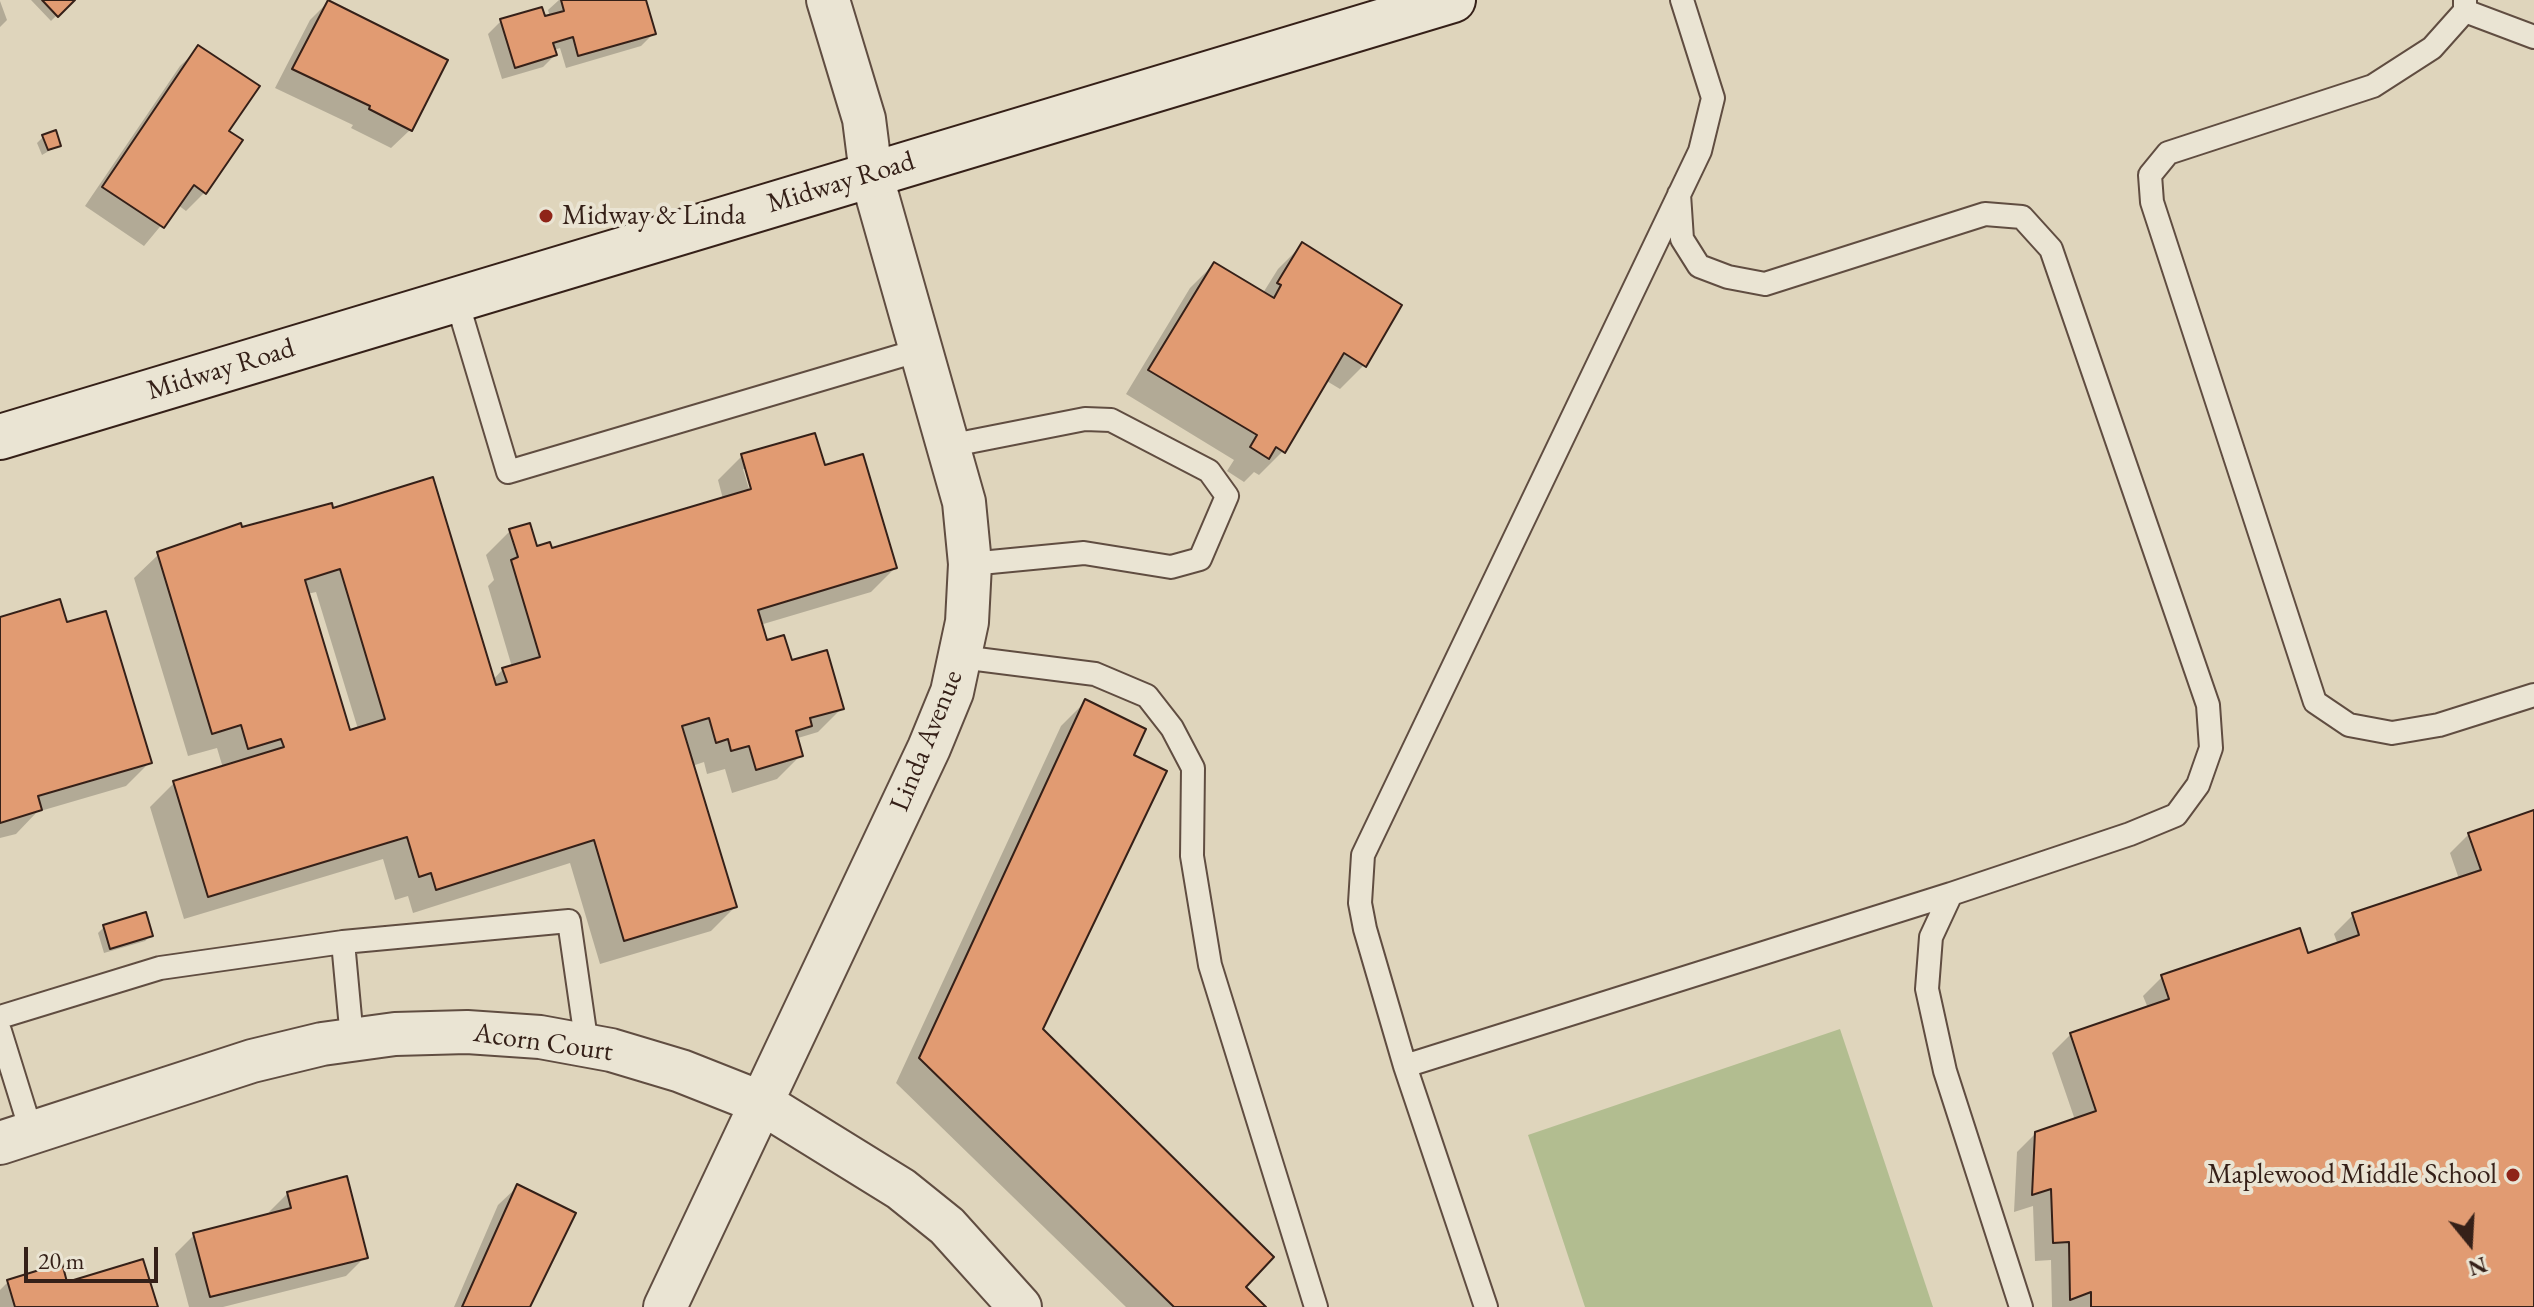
<!DOCTYPE html>
<style>
body{margin:0}
#map{position:relative;width:2534px;height:1307px;overflow:hidden;background:#dfd5bc;font-family:"EB Garamond",serif}
canvas{display:block}
.north{position:absolute;left:2430px;top:1203px;width:80px;height:80px;-webkit-text-stroke:6px #eae4d3;paint-order:stroke;rotate:162deg;font-size:22px;font-weight:700;line-height:32px;text-align:center;color:#352018}
.north::after{content:'';display:block;margin:auto;width:28px;height:36px;background:#352018;clip-path:polygon(50% 0,100% 100%,50% 72%,0 100%)}
.scale{position:absolute;left:24px;top:1247px;width:134px;height:36px;box-sizing:border-box;border:4px solid #352018;border-top:0;padding-left:10px;font-size:24px;line-height:28px;white-space:nowrap;color:#352018;-webkit-text-stroke:6px #eae4d3;paint-order:stroke}
</style>
<div id="map">
<canvas width="2534" height="1307"></canvas>
<div class="north">N</div>
<div class="scale">20 m</div>
</div>
<script>
const ctx = document.querySelector('canvas').getContext('2d');
ctx.lineJoin = 'round';
function paint(path, color) {
  ctx.fillStyle = color;
  ctx.fill(path, 'evenodd');
}
function shape(rows) {
  const path = new Path2D();
  for (const r of rows) {
    path.moveTo(r[0], r[1]);
    for (let i = 2; i < r.length; i += 2) path.lineTo(r[i], r[i + 1]);
  }
  return path;
}
function stroke(path, color, width, dash) {
  ctx.strokeStyle = color;
  ctx.lineWidth = width;
  ctx.lineCap = dash ? 'butt' : 'round';
  ctx.setLineDash(dash || []);
  ctx.stroke(path);
}
function write(font, color, halo, rows, align = 'center') {
  ctx.font = font + ' "EB Garamond",serif';
  ctx.lineWidth = 8;
  ctx.setLineDash([]);
  ctx.textBaseline = 'middle';
  ctx.strokeStyle = halo;
  ctx.fillStyle = color;
  for (const [text, x, y, turn = 0] of rows) {
    ctx.save();
    ctx.translate(x, y);
    ctx.rotate((+turn || 0) * Math.PI / 180);
    ctx.textAlign = isNaN(turn) ? turn : align;
    if (halo) ctx.strokeText(text, 0, 0);
    ctx.fillText(text, 0, 0);
    ctx.restore();
  }
}
const green = shape([
 [1840,1029,1933,1307,1585,1307,1528,1135]
]);
const shadow = shape([
 [31,0,72,0,51,21],
 [559,0,644,0,654,33,641,46,566,68,560,48,554,50,555,55,543,67,502,79,488,34,501,21,541,9,544,19,550,17,548,10],
 [0,1,7,20,0,27],
 [329,1,410,130,391,148,351,128,353,125,275,88,310,20],
 [199,48,226,131,205,192,186,211,178,205,144,246,85,206,180,66],
 [43,137,59,145,42,155,37,143],
 [1302,245,1364,365,1340,389,1325,380,1283,451,1259,475,1254,472,1244,482,1227,471,1234,460,1126,394,1190,288,1214,264,1263,293,1278,269],
 [742,456,824,468,895,568,871,592,760,625,765,643,842,708,818,732,798,738,801,755,777,779,732,793,725,769,707,774,704,762,692,766,735,907,711,931,600,964,570,863,413,913,408,896,395,900,383,859,184,919,150,807,174,783,223,768,217,748,188,756,134,578,159,554,330,506,492,681,503,669,512,667,488,586,494,580,486,555,510,531,536,548,551,550,723,499,718,480],
 [743,469,747,469,756,498,752,499],
 [316,592,358,729,348,732,307,594],
 [0,619,66,625,150,762,126,786,37,812,16,834,0,838],
 [1085,702,1131,756,1041,1029,1244,1288,1263,1307,1126,1307,896,1083,1061,726],
 [2534,812,2534,1307,2052,1307,2051,1260,2035,1261,2033,1206,2014,1212,2017,1152,2036,1133,2075,1120,2052,1053,2071,1034,2148,1008,2143,996,2162,977,2307,955,2338,945,2334,934,2353,915,2459,879,2450,853,2469,834],
 [104,927,151,935,145,941,104,953,98,933],
 [517,1187,528,1307,454,1307,498,1205],
 [288,1193,365,1257,346,1276,223,1307,189,1307,175,1254,194,1235,270,1216,269,1212],
 [8,1282,66,1284,156,1307,0,1307,0,1290]
]);
const building = shape([
 [42,0,75,0,58,17,42,0],
 [328,0,448,60,412,131,369,109,370,106,292,69,328,0],
 [561,0,646,0,656,34,578,56,573,37,553,43,557,55,515,68,500,19,542,7,545,16,564,11,561,0],
 [198,45,260,86,229,131,243,140,206,194,194,185,164,228,102,187,198,45],
 [56,130,61,146,48,150,42,135,56,130],
 [1302,242,1402,305,1366,367,1344,353,1285,453,1276,447,1269,459,1250,447,1257,435,1148,370,1214,262,1274,298,1281,285,1277,283,1302,242],
 [815,433,825,465,863,454,897,568,758,610,767,640,784,635,792,660,827,650,844,709,810,718,812,726,796,731,803,756,756,770,749,746,731,751,728,739,716,743,709,718,682,726,737,907,624,941,594,840,436,890,431,873,419,877,407,837,208,897,173,781,284,747,281,739,248,749,241,725,212,734,157,552,241,523,242,527,332,503,333,508,433,477,496,685,507,682,502,668,540,657,511,560,518,557,509,529,530,523,537,546,550,542,552,548,751,489,741,454,815,433],
 [340,569,385,719,350,730,305,580,340,569],
 [60,599,67,622,106,611,152,763,38,796,42,810,0,823,0,617,60,599],
 [1085,699,1146,729,1134,755,1167,771,1043,1029,1274,1257,1246,1287,1266,1307,1174,1307,919,1058,1085,699],
 [2534,810,2534,1307,2091,1307,2091,1292,2070,1300,2069,1242,2053,1243,2051,1189,2032,1195,2035,1132,2096,1111,2070,1033,2169,999,2161,975,2300,928,2308,953,2359,935,2352,913,2481,870,2468,833,2534,810],
 [146,912,153,936,110,949,103,925,146,912],
 [347,1176,368,1258,210,1297,193,1233,291,1208,287,1192,347,1176],
 [517,1184,576,1213,530,1307,462,1307,517,1184],
 [143,1259,158,1307,15,1307,7,1280,62,1263,67,1282,143,1259]
]);
const service = shape([
 [2465,0,2465,11,2432,48,2373,86,2168,153,2150,175,2152,202,2315,702,2349,725,2392,733,2439,725,2534,695],
 [2465,11,2534,37],
 [1679,194,1682,239,1699,266,1728,277,1765,284,1985,214,2022,217,2051,249,2208,705,2211,748,2198,785,2176,815,2130,834,1951,894,1931,937,1927,989,1945,1071,2021,1307],
 [456,298,508,472,920,350],
 [948,446,1085,419,1111,420,1209,471,1227,496,1200,559,1171,567,1084,553,970,564],
 [961,657,1095,674,1147,696,1172,728,1193,768,1192,856,1210,965,1316,1307],
 [0,1017,160,968,343,942],
 [0,1031,32,1134],
 [352,1039,343,942,569,921,587,1046],
 [1405,1066,1951,894],
 [1486,1307,1405,1066,1365,929,1360,903,1363,855,1700,151,1713,98,1682,0]
]);
const minor = shape([
 [0,1143,252,1061,322,1044,395,1034,467,1032,540,1037,611,1050,681,1071,762,1103,901,1189,947,1226,1020,1307],
 [665,1307,929,748,952,692,967,622,970,564,964,502,871,174,864,119,828,0]
]);
const secondary = shape([
 [0,437,1453,0]
]);
const markers = [
 [546,216,8,"#8f2418"],
 [2513,1175,8,"#8f2418"]
];
const streetNames = [
 ["Midway Road",841,183,-17],
 ["Midway Road",221,370,-17],
 ["Linda Avenue",927,741,-68],
 ["Acorn Court",543,1043,8]
];
const poiNames = [
 ["Midway & Linda",562,216],
 ["Maplewood Middle School",2497,1175,"right"]
];
paint(green, '#b2bd90');
paint(shadow, '#0003');
paint(building, '#e19b72');
stroke(building, '#352018', 2);
stroke(service, '#604d41', 26);
stroke(minor, '#604d41', 46);
stroke(secondary, '#352018', 48);
stroke(service, '#eae4d3', 22);
stroke(minor, '#eae4d3', 42);
stroke(secondary, '#eae4d3', 44);
for (const [x, y, r, color] of markers) {
  const dot = new Path2D();
  dot.arc(x, y, r, 0, 2 * Math.PI);
  ctx.fillStyle = color;
  ctx.fill(dot);
  stroke(dot, '#eae4d3', 3);
}
write('28px', '#352018', '#eae4d3', streetNames);
write('28px', '#352018', '#eae4d3', poiNames, 'left');
</script>
